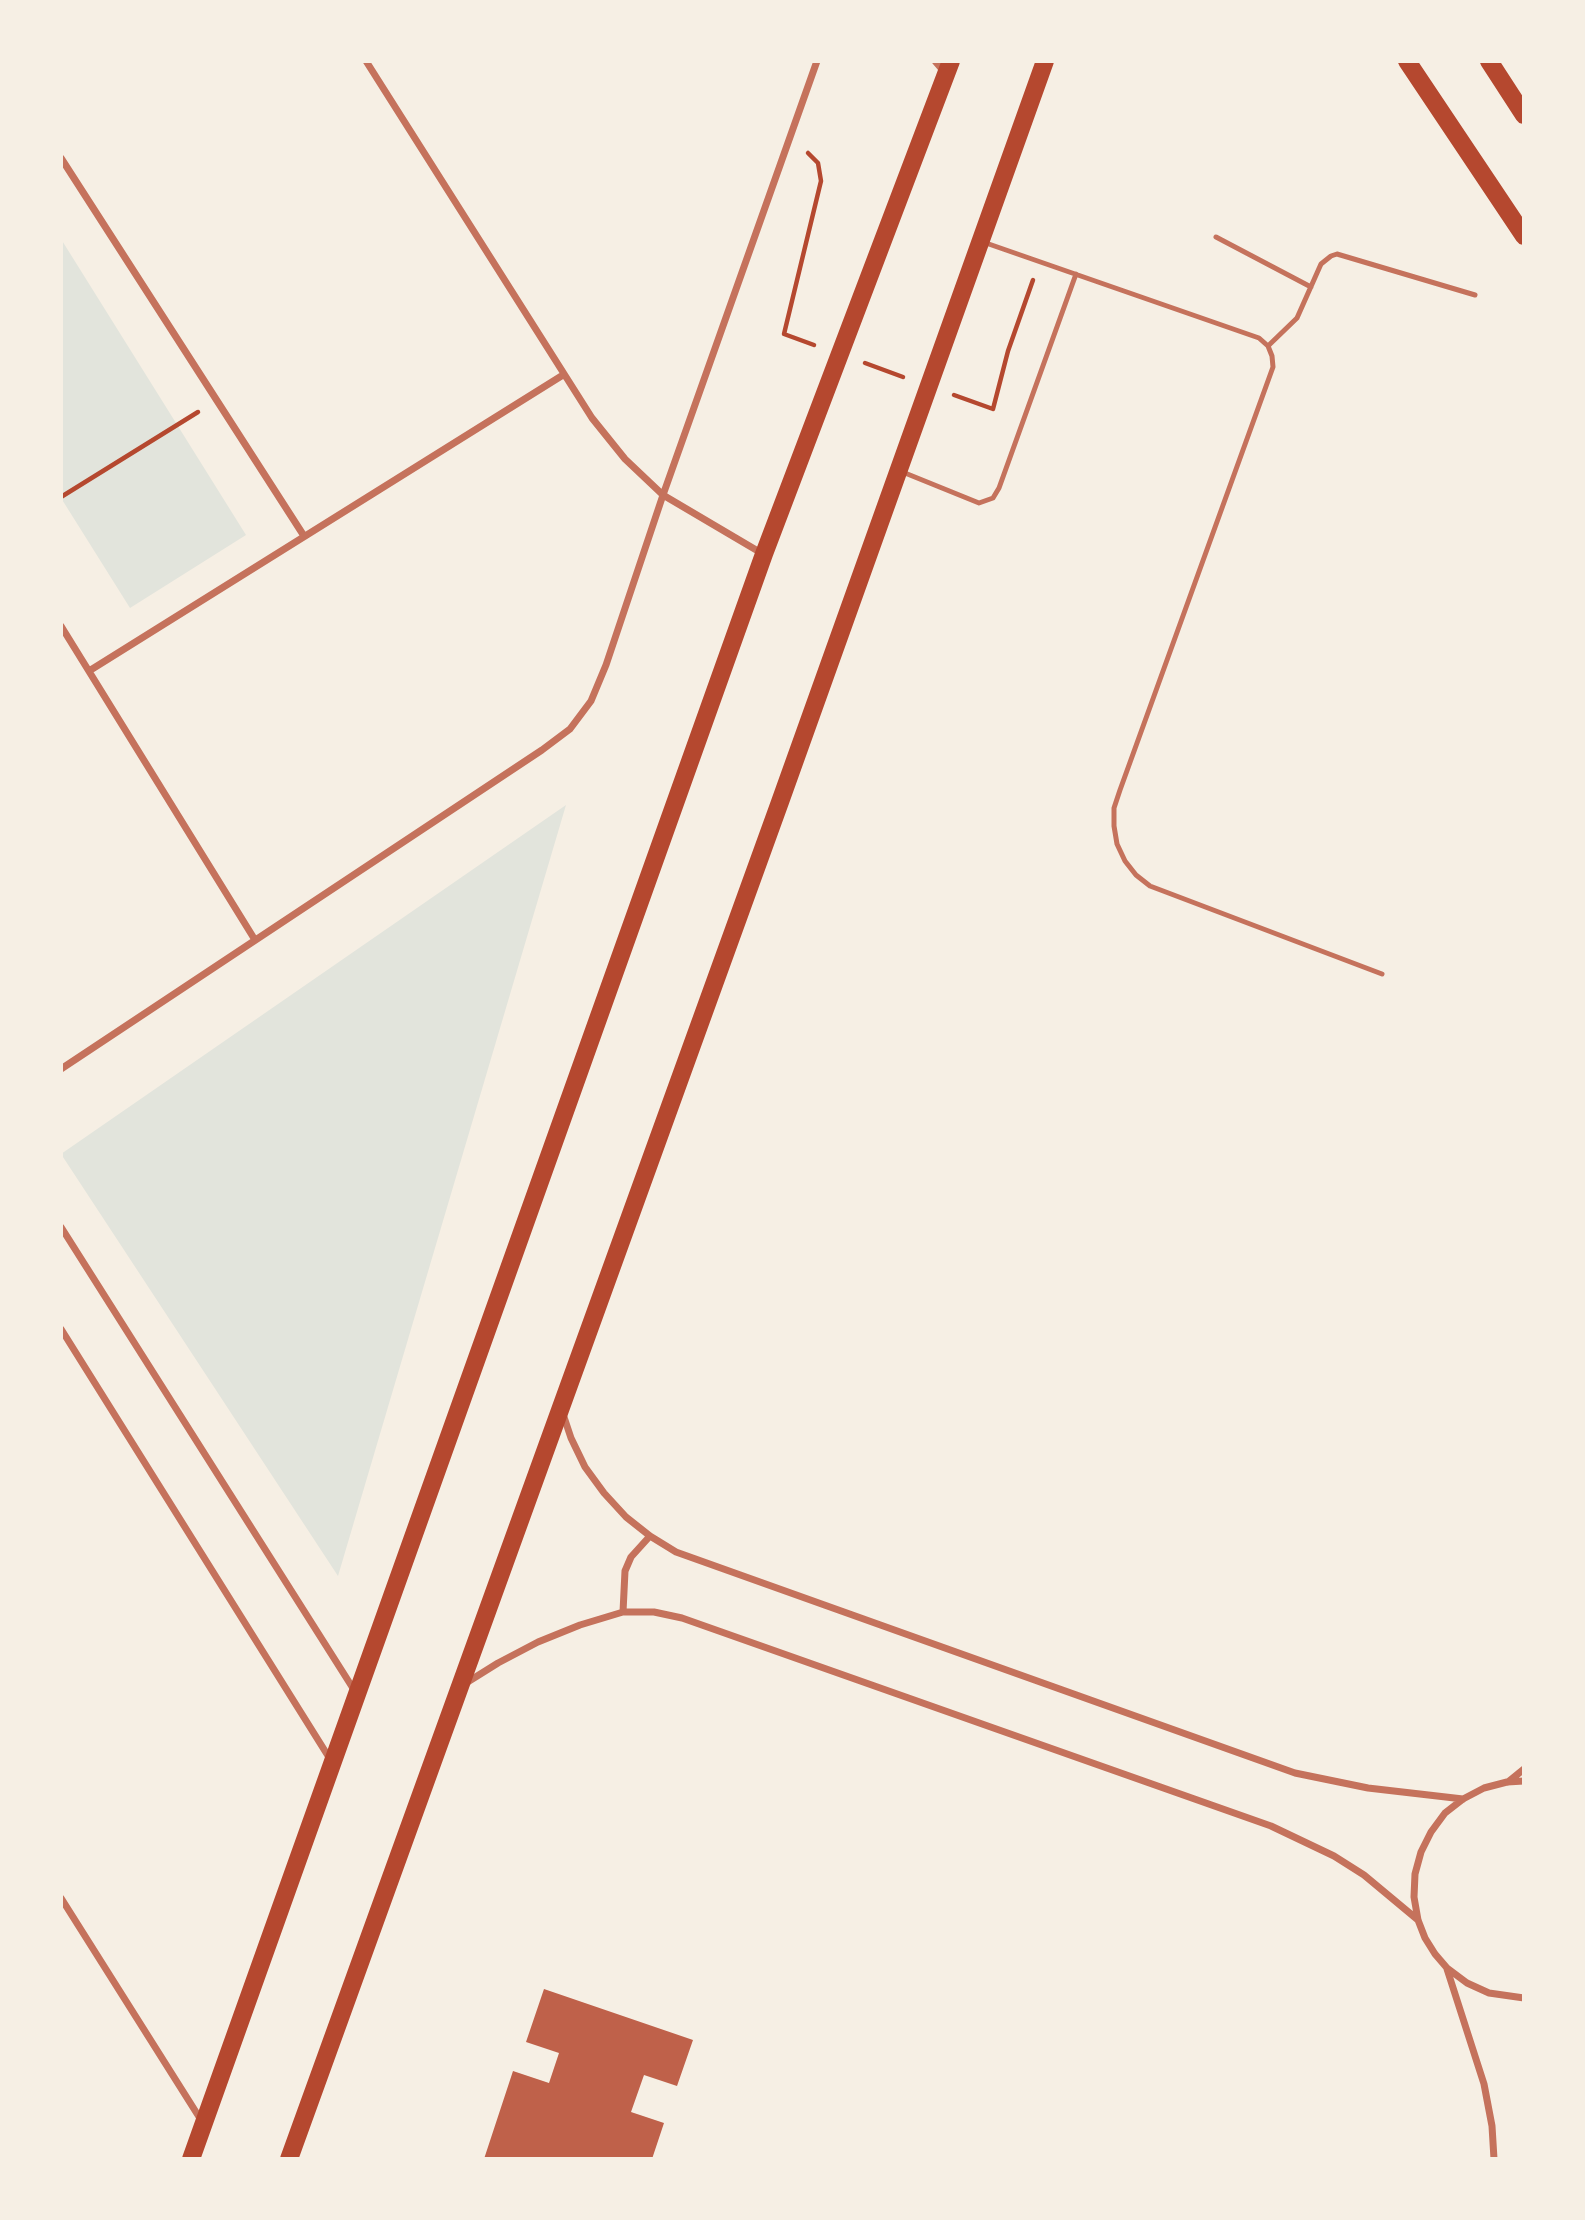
<!DOCTYPE html>
<style>
body{margin:0}
#map{position:relative;width:1585px;height:2220px;overflow:hidden;background:#f6efe4;font-family:"Archivo Narrow",sans-serif}
canvas{display:block}
.frame{position:absolute;inset:0;border:63px solid #f6efe4;pointer-events:none}
</style>
<div id="map">
<canvas width="1585" height="2220"></canvas>
<div class="frame"></div>
</div>
<script>
const ctx = document.querySelector('canvas').getContext('2d');
ctx.lineJoin = 'round';
function paint(path, color) {
  ctx.fillStyle = color;
  ctx.fill(path, 'evenodd');
}
function shape(rows) {
  const path = new Path2D();
  for (const r of rows) {
    path.moveTo(r[0], r[1]);
    for (let i = 2; i < r.length; i += 2) path.lineTo(r[i], r[i + 1]);
  }
  return path;
}
function stroke(path, color, width, dash) {
  ctx.strokeStyle = color;
  ctx.lineWidth = width;
  ctx.lineCap = dash ? 'butt' : 'round';
  ctx.setLineDash(dash || []);
  ctx.stroke(path);
}
const green = shape([
 [61,239,246,535,130,608,61,498],
 [566,805,338,1576,61,1154]
]);
const building = shape([
 [544,1989,693,2040,677,2086,644,2075,631,2112,664,2123,652,2159,484,2159,513,2071,549,2083,559,2053,526,2042]
]);
const path = shape([
 [808,153,818,163,821,181,784,334,814,345],
 [865,363,903,377],
 [954,395,993,409,1008,351,1033,280],
 [61,497,198,412]
]);
const service = shape([
 [1216,237,1311,287],
 [983,242,1259,338,1268,346,1272,356,1273,367,1120,790,1114,808,1114,826,1117,844,1125,861,1136,875,1150,886,1382,974],
 [1268,346,1297,318,1321,264,1331,256,1337,254,1475,295],
 [900,471,979,503,993,498,999,488,1076,274]
]);
const minor = shape([
 [366,61,592,418,625,459,663,495,763,554],
 [935,61,946,74],
 [61,158,304,536],
 [61,626,255,940],
 [89,671,563,375],
 [61,1069,542,750,570,729,591,701,606,665,663,495,817,61],
 [61,1227,356,1693],
 [61,1329,330,1759],
 [563,1414,571,1438,585,1467,604,1493,626,1517,650,1536,676,1552,1295,1773,1368,1788,1463,1799],
 [623,1612,625,1571,631,1557,650,1536],
 [466,1683,498,1663,538,1642,580,1625,623,1612,654,1612,682,1618,1271,1826,1334,1856,1364,1875,1418,1920],
 [1524,1781,1507,1782,1484,1788,1463,1799,1445,1813,1431,1832,1421,1852,1415,1874,1414,1897,1418,1920,1425,1938,1435,1954,1447,1968,1467,1983,1489,1993,1524,1998],
 [1508,1782,1524,1769],
 [61,1898,201,2120],
 [1447,1969,1484,2084,1492,2126,1494,2159]
]);
const primary = shape([
 [1407,61,1524,236],
 [1489,61,1524,115],
 [191,2159,764,554,951,61],
 [289,2159,780,802,1045,61]
]);
paint(green, '#e2e4dc');
paint(building, '#bf614a');
stroke(path, '#b5482f', 4.5);
stroke(service, '#c5725c', 5);
stroke(minor, '#c5725c', 7);
stroke(primary, '#b5482f', 18);
</script>
